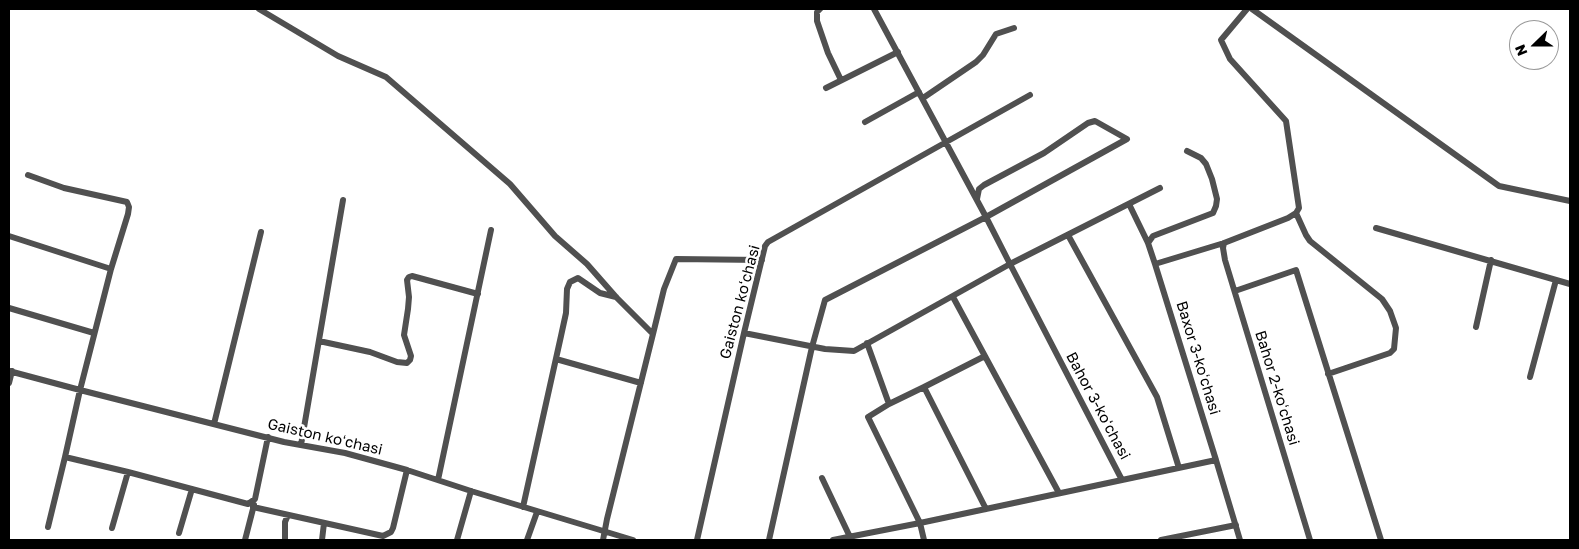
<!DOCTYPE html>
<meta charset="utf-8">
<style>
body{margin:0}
#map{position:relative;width:1579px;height:549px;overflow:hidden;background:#fff;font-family:"Golos Text",sans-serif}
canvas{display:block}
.frame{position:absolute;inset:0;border:10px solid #000;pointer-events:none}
.north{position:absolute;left:1509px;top:20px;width:50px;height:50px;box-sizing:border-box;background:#fff;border:1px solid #999;border-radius:50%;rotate:248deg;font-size:14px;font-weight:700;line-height:20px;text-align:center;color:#000}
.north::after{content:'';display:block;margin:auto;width:18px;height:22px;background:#000;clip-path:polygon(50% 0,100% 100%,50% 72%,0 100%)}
</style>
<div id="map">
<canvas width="1579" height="549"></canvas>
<div class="frame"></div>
<div class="north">N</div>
</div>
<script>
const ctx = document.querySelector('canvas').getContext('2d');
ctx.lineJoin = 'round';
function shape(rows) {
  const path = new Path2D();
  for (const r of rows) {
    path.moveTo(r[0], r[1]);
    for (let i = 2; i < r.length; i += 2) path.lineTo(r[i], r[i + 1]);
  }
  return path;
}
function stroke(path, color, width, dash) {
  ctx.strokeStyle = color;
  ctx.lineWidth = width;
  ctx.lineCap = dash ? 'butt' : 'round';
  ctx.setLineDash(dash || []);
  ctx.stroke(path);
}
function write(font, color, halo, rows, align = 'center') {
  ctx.font = font + ' "Golos Text",sans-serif';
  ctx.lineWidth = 5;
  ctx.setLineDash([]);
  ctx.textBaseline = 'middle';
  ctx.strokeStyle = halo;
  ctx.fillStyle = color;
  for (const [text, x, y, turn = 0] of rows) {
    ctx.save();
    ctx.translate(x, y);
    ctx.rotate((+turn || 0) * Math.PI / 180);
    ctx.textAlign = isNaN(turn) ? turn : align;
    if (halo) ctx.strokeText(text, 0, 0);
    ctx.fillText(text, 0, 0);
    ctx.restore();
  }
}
const minor = shape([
 [259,9,338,56,386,77,510,184,555,236,587,264,616,297,653,334,607,519,603,540],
 [820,9,817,12,817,21,828,53,841,80],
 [874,9,986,217,1010,264,1122,480,1216,460,1240,540],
 [1252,9,1499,186,1570,201],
 [826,88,898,52],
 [923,98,976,62,983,55,996,34,1014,28],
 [865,122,919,92],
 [28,175,64,188,127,202,129,207,128,214,111,269,80,390,65,457,48,527],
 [1129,204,1148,243,1155,264,1216,460],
 [1296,213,1306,235,1310,241,1382,299,1390,311,1396,328,1394,349,1390,353,1328,374],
 [1376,228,1570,284],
 [1068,235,1157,397,1179,468],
 [9,236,111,269],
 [1148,243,1153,236,1213,213,1216,206,1217,199,1212,179,1206,164,1201,158,1187,151],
 [1224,243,1223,248,1225,260,1310,540],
 [1155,264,1224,243,1288,218,1296,213,1299,208,1286,121,1230,59,1221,40,1247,9],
 [1235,291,1296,270,1381,540],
 [953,297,1059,493],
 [9,308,94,333],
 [1476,327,1491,260],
 [744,333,825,349,854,351,1010,264,1160,188],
 [653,334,664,289,676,259,762,260],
 [319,341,370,352,397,362,407,363,410,360,411,356,404,335,408,309,409,297,407,280,409,277,412,276,478,294],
 [867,343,889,404,924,387],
 [985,356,924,387,986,509],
 [556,359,641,383],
 [9,371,80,390,284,442,345,453,407,470,471,491,633,540],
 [1530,377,1556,280],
 [9,383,12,371],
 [889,404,868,417,920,523,1122,480],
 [214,424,261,232],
 [301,445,343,200],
 [65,457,128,472,248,504,255,499,268,437],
 [822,478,850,537],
 [438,480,491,230],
 [253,507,383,536,391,532,393,528,407,470],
 [523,507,561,336,566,313,567,289,570,282,578,278,600,293,616,297],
 [112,528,128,472],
 [179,533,192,489],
 [245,540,254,505],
 [285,540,285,522,288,515],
 [322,540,324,523],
 [457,540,471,491],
 [527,540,537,512],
 [697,540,744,333,765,246,768,242,1030,95],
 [769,540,812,347,825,300,986,217,1127,139,1095,121,1088,123,1044,153,984,185,979,189,977,199],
 [833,540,920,523,924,540],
 [1161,540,1236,525]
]);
const streetNames = [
 ["Gaiston koʻchasi",740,302,-75],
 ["Baxor 3-koʻchasi",1198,358,73],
 ["Bahor 2-koʻchasi",1277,388,73],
 ["Bahor 3-koʻchasi",1098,406,62],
 ["Gaiston koʻchasi",325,437,13]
];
stroke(minor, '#505050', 6);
write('15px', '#000', '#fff', streetNames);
</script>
